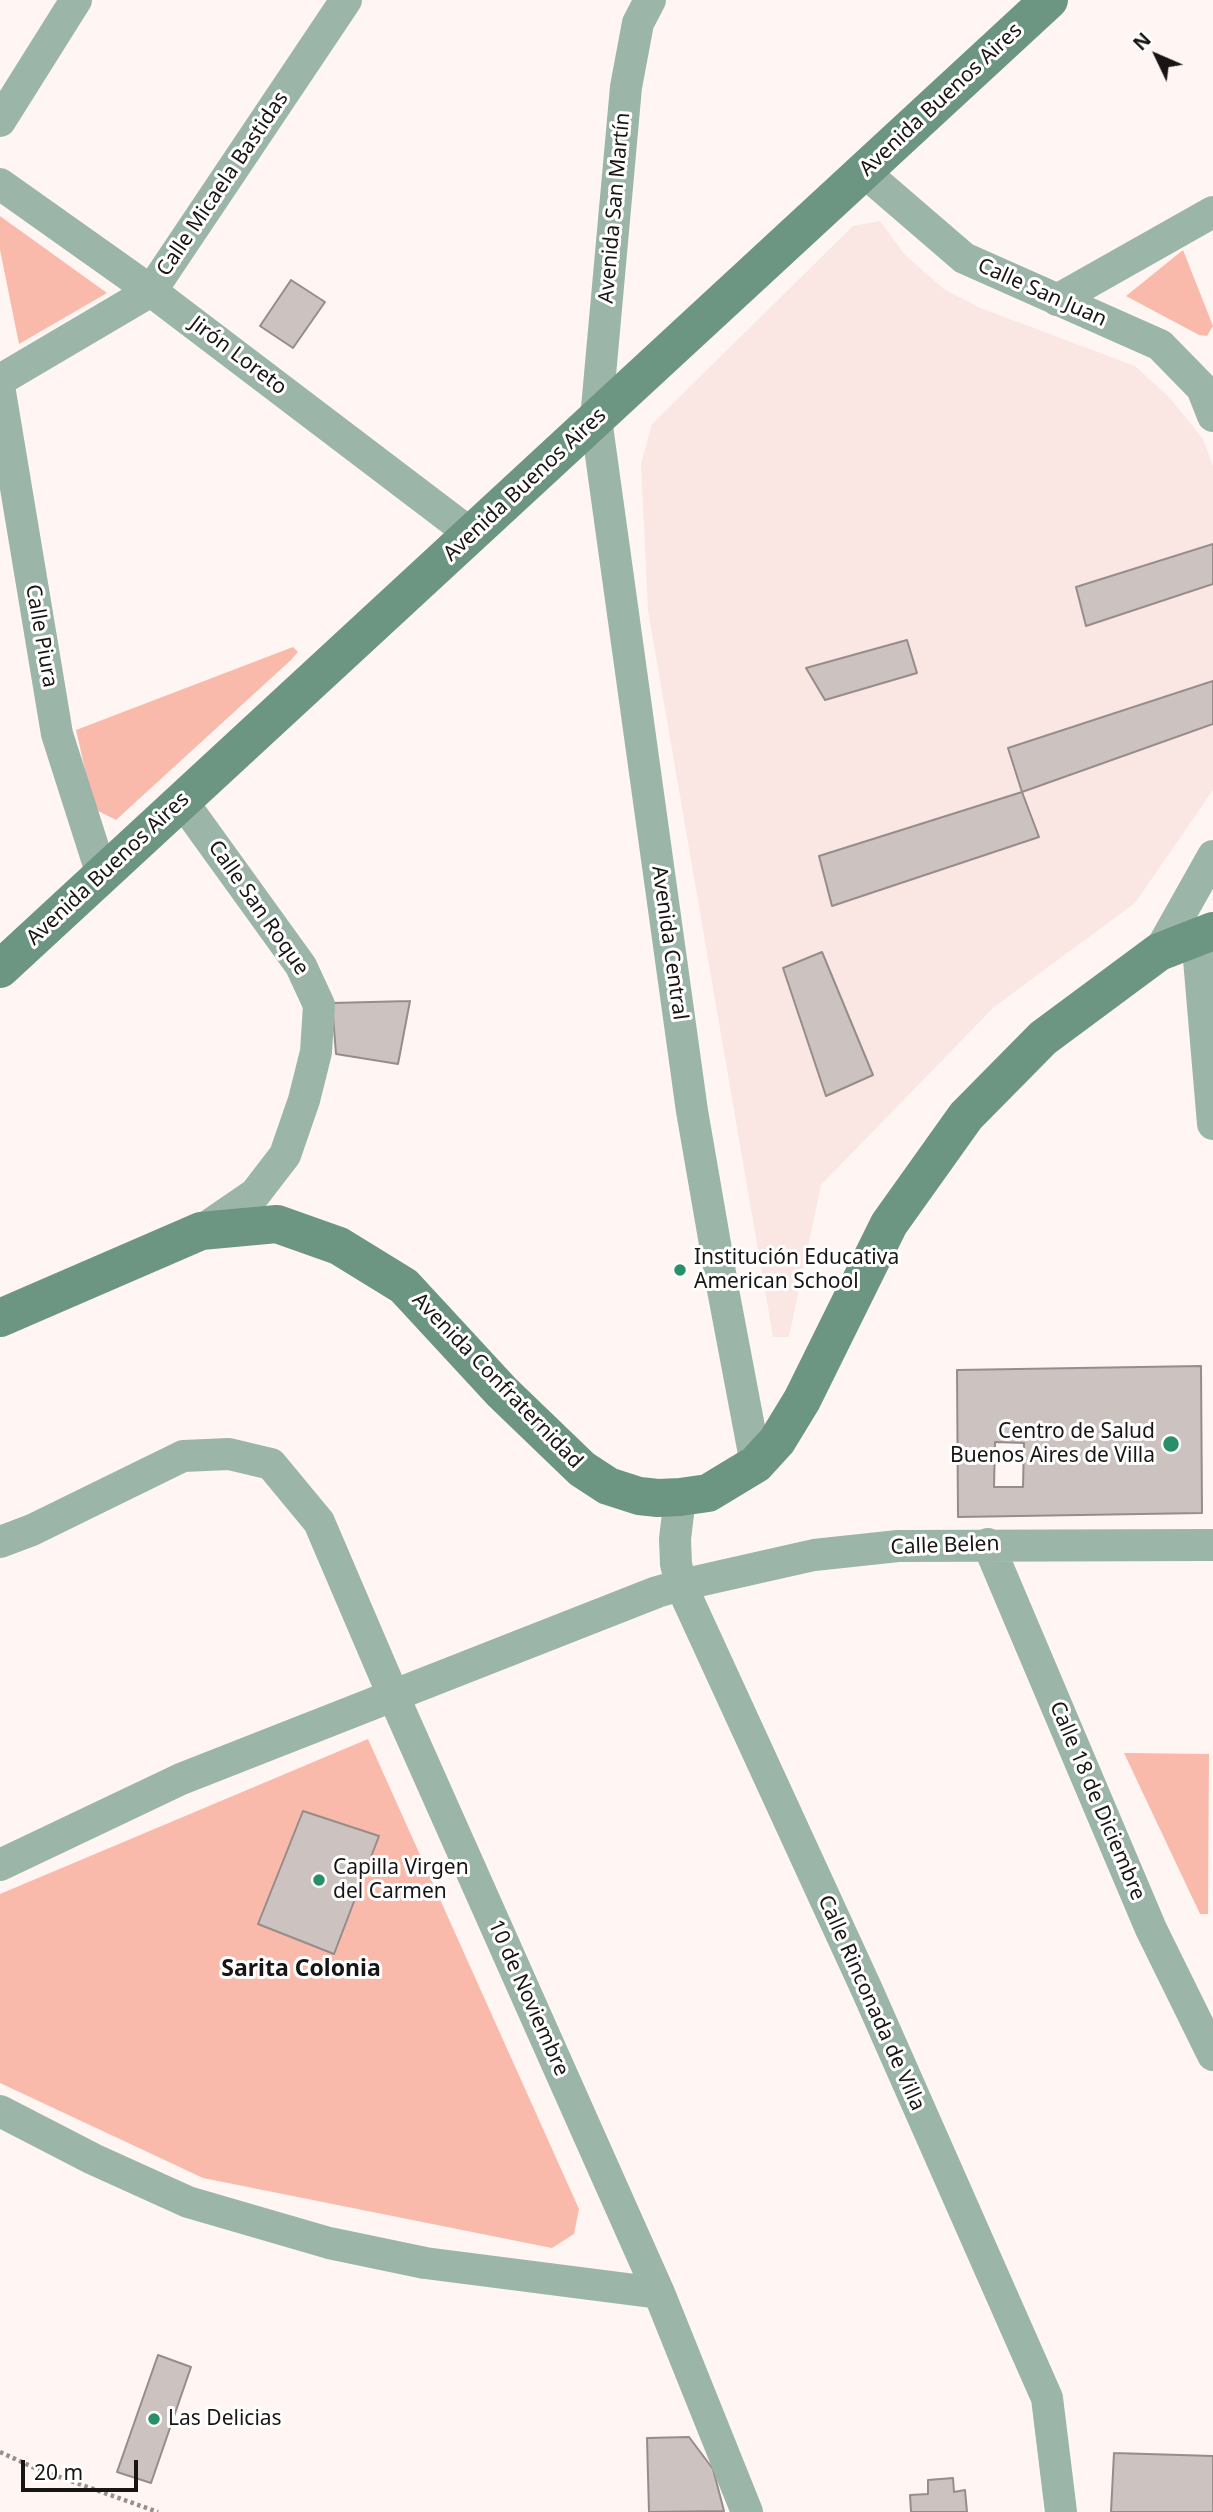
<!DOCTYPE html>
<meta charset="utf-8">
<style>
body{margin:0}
#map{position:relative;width:1213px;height:2512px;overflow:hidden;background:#fff6f4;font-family:"Noto Sans",sans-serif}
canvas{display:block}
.north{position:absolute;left:1122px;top:21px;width:70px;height:70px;-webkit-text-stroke:5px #fff;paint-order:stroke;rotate:314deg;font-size:19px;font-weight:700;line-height:28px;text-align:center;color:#191514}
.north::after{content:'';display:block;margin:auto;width:24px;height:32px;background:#191514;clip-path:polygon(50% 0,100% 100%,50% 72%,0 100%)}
.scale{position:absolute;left:21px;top:2460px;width:117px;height:32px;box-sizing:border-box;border:4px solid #191514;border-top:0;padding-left:9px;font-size:21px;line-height:24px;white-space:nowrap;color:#191514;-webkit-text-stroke:5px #fff;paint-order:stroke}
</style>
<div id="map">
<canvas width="1213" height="2512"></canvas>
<div class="north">N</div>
<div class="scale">20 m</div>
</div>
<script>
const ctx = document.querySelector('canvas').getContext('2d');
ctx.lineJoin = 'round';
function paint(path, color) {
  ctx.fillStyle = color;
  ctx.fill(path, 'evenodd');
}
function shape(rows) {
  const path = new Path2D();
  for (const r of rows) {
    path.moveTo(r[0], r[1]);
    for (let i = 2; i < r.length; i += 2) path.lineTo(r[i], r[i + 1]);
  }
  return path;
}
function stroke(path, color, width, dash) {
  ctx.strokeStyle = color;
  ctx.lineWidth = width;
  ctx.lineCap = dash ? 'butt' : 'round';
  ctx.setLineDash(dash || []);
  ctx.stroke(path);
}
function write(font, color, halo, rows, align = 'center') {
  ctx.font = font + ' "Noto Sans",sans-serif';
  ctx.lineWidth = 6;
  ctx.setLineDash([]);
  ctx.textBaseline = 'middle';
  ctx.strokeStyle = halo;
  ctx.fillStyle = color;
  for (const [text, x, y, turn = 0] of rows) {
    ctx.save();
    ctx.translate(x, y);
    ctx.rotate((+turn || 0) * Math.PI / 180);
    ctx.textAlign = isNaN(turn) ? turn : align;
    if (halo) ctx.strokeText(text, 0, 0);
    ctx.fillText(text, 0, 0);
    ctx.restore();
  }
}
const built = shape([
 [880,221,906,256,944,289,978,307,1135,366,1170,398,1203,439,1213,466,1213,790,1135,903,994,1007,821,1185,789,1337,773,1337,648,610,641,464,652,424,853,226]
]);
const green = shape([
 [0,216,107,293,19,344,0,250],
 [1183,250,1213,326,1207,336,1199,335,1126,296],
 [293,647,298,652,291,660,116,820,94,809,76,730],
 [368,1739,579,2209,574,2234,552,2248,203,2178,0,2083,0,1894],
 [1124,1753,1209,1754,1208,1914,1200,1914]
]);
const building = shape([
 [291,280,325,302,293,348,260,326,291,280],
 [1213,544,1213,584,1086,626,1076,587,1213,544],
 [907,640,917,673,825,700,806,668,907,640],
 [1213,681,1213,724,1022,792,1008,748,1213,681],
 [1022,792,1039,837,832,906,819,856,1022,792],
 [822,952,873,1075,826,1096,783,968,822,952],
 [410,1001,398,1064,336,1054,332,1003,410,1001],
 [1201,1366,1202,1513,958,1517,957,1370,1201,1366],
 [995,1442,1024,1443,1023,1487,994,1487,995,1442],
 [303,1811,379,1836,334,1954,258,1924,303,1811],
 [158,2355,191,2367,151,2483,117,2472,158,2355],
 [689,2437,713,2469,724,2511,649,2512,647,2438,689,2437],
 [1114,2453,1213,2456,1213,2512,1111,2512,1114,2453],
 [953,2478,954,2492,965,2490,967,2512,911,2512,910,2495,928,2494,928,2480,953,2478]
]);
const path = shape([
 [0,2452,37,2469,158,2512]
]);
const street = shape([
 [650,0,638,23,626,87,596,419,692,1111,723,1290,756,1464],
 [0,121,76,0],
 [863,171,964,258,1160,345,1202,388,1213,416],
 [0,184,151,291,471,534],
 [1057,300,1213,212],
 [0,380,151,291,346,0],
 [0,392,57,734,102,875],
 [182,801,301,966,319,1005,316,1052,304,1100,285,1155,255,1194,201,1231],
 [1197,936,1213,1124],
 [1159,952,1213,856],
 [680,1497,675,1539,676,1564,681,1585,867,1990,1047,2398,1061,2512],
 [0,1542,32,1530,183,1456,229,1454,271,1464,319,1522,393,1695,659,2293,747,2512],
 [988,1544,1151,1929,1213,2055],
 [0,1865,181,1779,657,1592,681,1585,814,1555,898,1546,1213,1545],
 [0,2111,93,2159,188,2202,329,2243,425,2263,659,2293]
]);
const secondary = shape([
 [0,969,1049,0],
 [0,1318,201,1231,277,1224,339,1246,404,1286,502,1392,582,1469,608,1486,639,1496,658,1498,680,1497,708,1493,756,1464,777,1441,802,1400,889,1224,966,1116,1043,1038,1159,952,1213,931]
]);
const markers = [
 [680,1270,7,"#298e6a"],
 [1171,1444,9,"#298e6a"],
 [319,1880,7,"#298e6a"],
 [154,2419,7,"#298e6a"]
];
const streetNames = [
 ["Avenida Buenos Aires",941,100,-43],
 ["Calle Micaela Bastidas",223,184,-56],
 ["Avenida San Martín",615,208,-85],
 ["Calle San Juan",1042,293,24],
 ["Jirón Loreto",238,356,37],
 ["Avenida Buenos Aires",525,485,-43],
 ["Calle Piura",41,636,80],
 ["Avenida Buenos Aires",108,869,-43],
 ["Calle San Roque",258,908,55],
 ["Avenida Central",669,943,82],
 ["Avenida Confraternidad",497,1381,46],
 ["Calle Belen",945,1546,-2],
 ["Calle 18 de Diciembre",1097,1801,67],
 ["10 de Noviembre",528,1998,66],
 ["Calle Rinconada de Villa",871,2003,66]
];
const poiNames = [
 ["Institución Educativa",694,1258],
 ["American School",694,1282],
 ["Centro de Salud",1155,1432,"right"],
 ["Buenos Aires de Villa",1155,1456,"right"],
 ["Capilla Virgen",333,1868],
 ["del Carmen",333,1892],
 ["Las Delicias",168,2419]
];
const neighbourhoodNames = [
 ["Sarita Colonia",301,1969]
];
paint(built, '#fae6e2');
paint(green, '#fabaab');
paint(building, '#ccc2bf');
stroke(building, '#968d8a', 2);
stroke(path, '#948e8c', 4.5, [3.5, 3.5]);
stroke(street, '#9bb6a8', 32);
stroke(secondary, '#6c9582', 38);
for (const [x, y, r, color] of markers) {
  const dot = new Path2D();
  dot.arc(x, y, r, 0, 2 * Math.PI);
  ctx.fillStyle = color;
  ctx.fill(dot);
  stroke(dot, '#fff', 2.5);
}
write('21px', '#191514', '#fff', streetNames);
write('21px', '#191514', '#fff', poiNames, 'left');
write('bold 23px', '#191514', '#fff', neighbourhoodNames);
</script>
